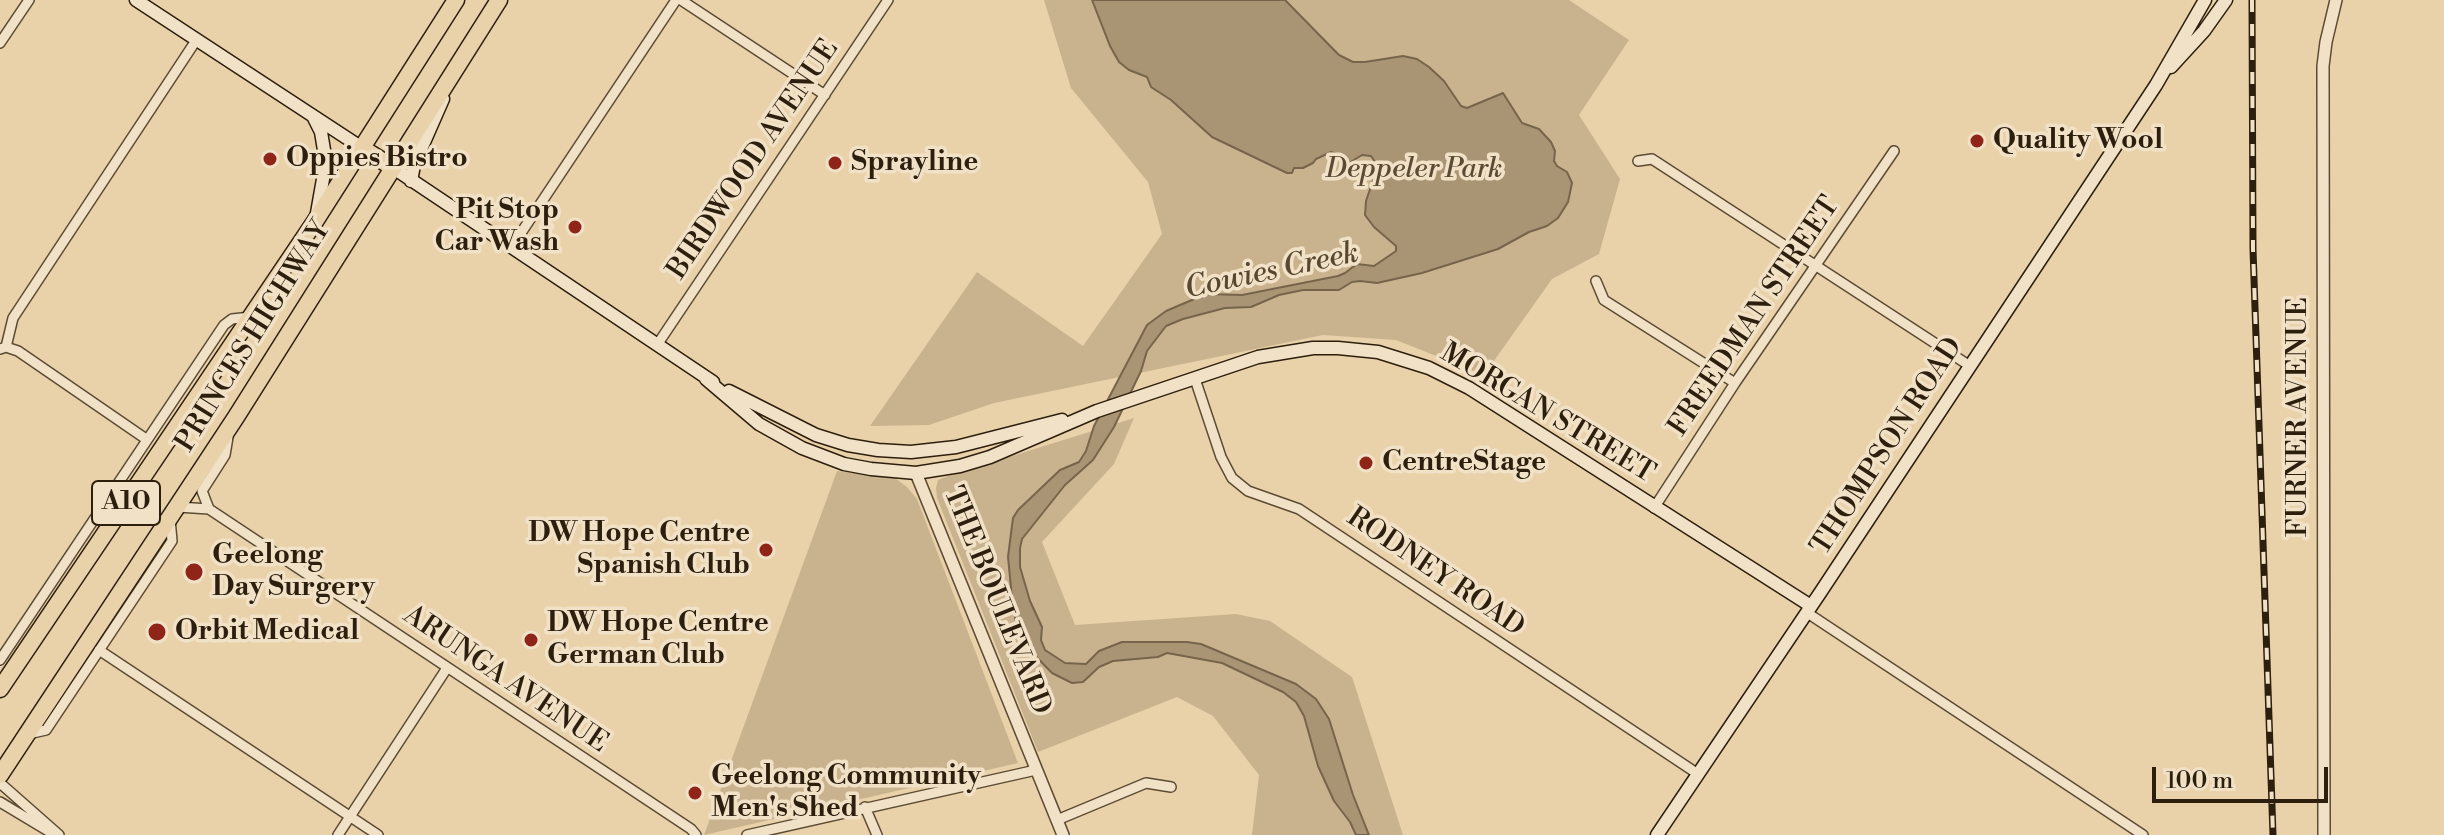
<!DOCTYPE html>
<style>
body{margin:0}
#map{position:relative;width:2444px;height:835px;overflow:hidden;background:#e9d1a9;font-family:"Libre Bodoni",serif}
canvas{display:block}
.scale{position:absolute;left:2152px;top:767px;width:176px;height:36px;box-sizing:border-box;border:4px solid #2d1f0d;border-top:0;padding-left:10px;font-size:24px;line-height:28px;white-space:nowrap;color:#2d1f0d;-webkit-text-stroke:6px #f1e1c7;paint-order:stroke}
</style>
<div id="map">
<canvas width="2444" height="835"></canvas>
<div class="scale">100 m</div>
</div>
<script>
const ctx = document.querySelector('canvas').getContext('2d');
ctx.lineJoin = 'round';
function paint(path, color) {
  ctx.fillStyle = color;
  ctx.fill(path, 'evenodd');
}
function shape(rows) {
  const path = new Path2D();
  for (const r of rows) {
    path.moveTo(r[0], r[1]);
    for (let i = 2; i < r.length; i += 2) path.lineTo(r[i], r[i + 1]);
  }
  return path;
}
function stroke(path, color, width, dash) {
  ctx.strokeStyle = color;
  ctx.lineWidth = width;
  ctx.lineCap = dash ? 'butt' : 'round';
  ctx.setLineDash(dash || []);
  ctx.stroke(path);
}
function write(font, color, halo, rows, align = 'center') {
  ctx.font = font + ' "Libre Bodoni",serif';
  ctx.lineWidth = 7;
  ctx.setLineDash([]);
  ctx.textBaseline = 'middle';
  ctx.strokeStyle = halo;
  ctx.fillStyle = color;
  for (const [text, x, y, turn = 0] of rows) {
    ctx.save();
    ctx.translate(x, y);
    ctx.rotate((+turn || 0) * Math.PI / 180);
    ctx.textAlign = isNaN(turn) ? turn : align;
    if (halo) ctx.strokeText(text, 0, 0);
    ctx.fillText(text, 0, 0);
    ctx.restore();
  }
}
const green = shape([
 [1044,0,1569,0,1629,40,1579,115,1620,179,1599,254,1552,279,1484,375,1396,340,1323,335,994,403,929,425,870,426,977,272,1083,346,1162,234,1148,182,1071,88],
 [1134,418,1114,464,1042,542,1075,625,1236,614,1270,621,1352,677,1403,835,1252,835,1259,775,1213,716,1177,697,1038,752,937,498,936,488,938,480,945,477],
 [837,471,895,478,907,487,917,499,1018,763,704,835]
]);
const water = shape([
 [1092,0,1285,0,1339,55,1353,62,1365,62,1403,56,1417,59,1429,67,1444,81,1461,106,1467,108,1503,93,1522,123,1539,129,1551,142,1555,151,1554,161,1557,166,1567,172,1572,183,1568,202,1558,218,1547,226,1529,232,1498,249,1422,273,1377,283,1360,281,1352,282,1339,290,1303,290,1279,295,1251,307,1225,308,1183,319,1166,326,1147,351,1141,371,1114,427,1093,460,1065,485,1022,539,1020,548,1020,567,1030,601,1042,627,1041,640,1045,650,1065,663,1086,664,1099,651,1122,642,1187,642,1201,644,1296,684,1316,699,1329,719,1353,795,1369,835,1356,835,1350,822,1334,801,1318,766,1304,716,1296,702,1283,692,1222,663,1167,653,1158,657,1113,661,1099,667,1083,682,1072,683,1052,673,1020,640,1013,608,1008,557,1013,518,1018,510,1060,470,1079,462,1086,451,1094,426,1147,325,1166,311,1206,294,1242,295,1338,276,1345,273,1357,264,1374,266,1396,251,1396,246,1374,227,1365,215,1366,201,1378,166,1371,156,1362,155,1349,163,1343,162,1337,154,1331,152,1316,159,1313,163,1303,168,1294,168,1292,173,1287,173,1212,137,1171,100,1151,87,1147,77,1129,70,1119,62,1110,46,1092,0]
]);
const minor = shape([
 [681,0,825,95],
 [0,43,29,0],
 [1638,161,1652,159,1970,366],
 [511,248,676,0],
 [1596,281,1604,300,1735,383],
 [657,345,888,0],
 [6,347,13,318,197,39],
 [0,349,6,347,18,351,146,439],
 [1195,379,1221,457,1232,478,1248,491,1299,509,1698,774],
 [178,507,209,509,691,829,696,835],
 [1654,508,1735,383,1894,151],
 [209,509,202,491,225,455,228,437],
 [1806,612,2143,835],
 [99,650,378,835],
 [0,660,224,325,232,319,251,317],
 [28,734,46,730,172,541,170,519],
 [0,783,59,835],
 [0,802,50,832],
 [865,807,877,835],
 [1057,820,1146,783,1171,787],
 [338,835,447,668],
 [747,835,1036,770]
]);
const tertiary = shape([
 [916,473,1063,835],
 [2324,835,2323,66,2326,42,2336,0]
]);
const secondary = shape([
 [136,0,362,148],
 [2171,67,2204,31,2226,0],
 [314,118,321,132,326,162,317,213],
 [392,167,713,382],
 [411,181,414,165,443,99],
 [706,379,759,424,802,448,844,464,871,469,916,473,960,466,990,457,1097,411,1258,357,1313,348,1338,348,1378,352,1429,368,1469,388,1811,606],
 [729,391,816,435,848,445,878,450,911,452,956,447,1062,420],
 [1657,835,1820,593,2156,85,2205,0]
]);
const trunk = shape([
 [362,148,392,167],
 [0,689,314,223,456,0],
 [0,775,236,417,499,0]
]);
const rail = shape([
 [2252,0,2253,249,2273,835]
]);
const markers = [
 [1977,141,8,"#8f2418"],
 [270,159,8,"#8f2418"],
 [835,163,8,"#8f2418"],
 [575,227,8,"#8f2418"],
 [1366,463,8,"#8f2418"],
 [766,550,8,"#8f2418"],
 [194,572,10,"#8f2418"],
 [157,632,10,"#8f2418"],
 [531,640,8,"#8f2418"],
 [695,793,8,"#8f2418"]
];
const shields = [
 [126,503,68]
];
const shieldNames = [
 ["A10",126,503]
];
const poiNames = [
 ["Quality Wool",1993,141],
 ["Oppies Bistro",286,159],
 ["Sprayline",851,163],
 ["Pit Stop",559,211,"right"],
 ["Car Wash",559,243,"right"],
 ["CentreStage",1382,463],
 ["DW Hope Centre",750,534,"right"],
 ["Spanish Club",750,566,"right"],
 ["Geelong",212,556],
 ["Day Surgery",212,588],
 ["DW Hope Centre",547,624],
 ["German Club",547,656],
 ["Orbit Medical",175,632],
 ["Geelong Community",711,777],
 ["Men's Shed",711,809]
];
const streetNames = [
 ["BIRDWOOD AVENUE",754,160,-56],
 ["FREEDMAN STREET",1755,317,-56],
 ["PRINCES HIGHWAY",254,337,-58],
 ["MORGAN STREET",1547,414,31],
 ["FURNER AVENUE",2299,417,-90],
 ["THOMPSON ROAD",1888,447,-57],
 ["RODNEY ROAD",1435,573,34],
 ["THE BOULEVARD",996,601,68],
 ["ARUNGA AVENUE",505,680,34]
];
const parkNames = [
 ["Deppeler Park",1414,170]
];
const waterNames = [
 ["Cowies Creek",1272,272,-12]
];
paint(green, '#c9b38e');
paint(water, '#a99474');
stroke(water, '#77654b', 2);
stroke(minor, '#5c4c34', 12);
stroke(tertiary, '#5c4c34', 14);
stroke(secondary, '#2d1f0d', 15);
stroke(trunk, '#2d1f0d', 19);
stroke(minor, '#f1e1c7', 9);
stroke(tertiary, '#f1e1c7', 11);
stroke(secondary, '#f1e1c7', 12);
stroke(trunk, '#e9d1a9', 16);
stroke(rail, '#2d1f0d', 7);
stroke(rail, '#f1e1c7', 4, [12]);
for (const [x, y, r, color] of markers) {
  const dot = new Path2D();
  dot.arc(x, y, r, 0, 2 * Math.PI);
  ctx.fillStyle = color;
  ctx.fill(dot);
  stroke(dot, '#f1e1c7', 3);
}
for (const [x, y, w] of shields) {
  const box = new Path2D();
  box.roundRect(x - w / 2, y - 22, w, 44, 6);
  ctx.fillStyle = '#f1e1c7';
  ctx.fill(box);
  stroke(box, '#2d1f0d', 2);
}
write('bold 26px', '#2d1f0d', null, shieldNames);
write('bold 28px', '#2d1f0d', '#f1e1c7', poiNames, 'left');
write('28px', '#2d1f0d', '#f1e1c7', streetNames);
write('italic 28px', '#5c4b34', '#f1e1c7', parkNames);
write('italic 30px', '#584831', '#f1e1c7', waterNames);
</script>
